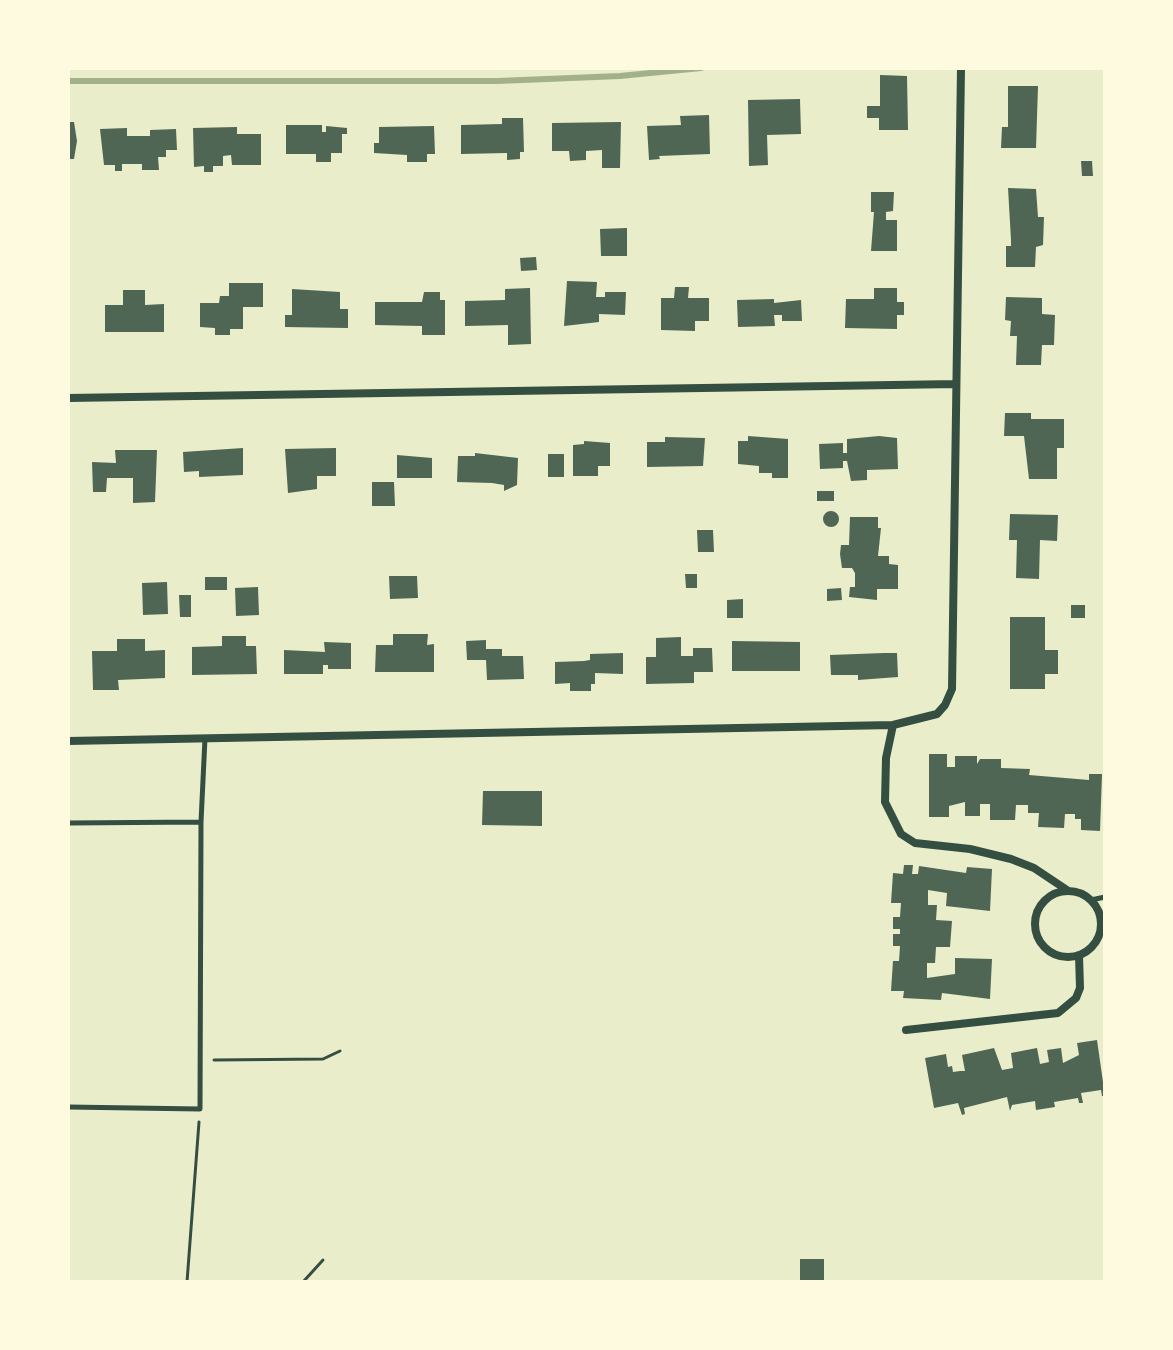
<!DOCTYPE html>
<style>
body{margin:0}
#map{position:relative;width:1173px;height:1350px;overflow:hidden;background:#e9edc9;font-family:"Roboto Serif",serif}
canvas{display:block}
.frame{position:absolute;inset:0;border:70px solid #fefae0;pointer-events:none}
</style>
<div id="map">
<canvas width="1173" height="1350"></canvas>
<div class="frame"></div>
</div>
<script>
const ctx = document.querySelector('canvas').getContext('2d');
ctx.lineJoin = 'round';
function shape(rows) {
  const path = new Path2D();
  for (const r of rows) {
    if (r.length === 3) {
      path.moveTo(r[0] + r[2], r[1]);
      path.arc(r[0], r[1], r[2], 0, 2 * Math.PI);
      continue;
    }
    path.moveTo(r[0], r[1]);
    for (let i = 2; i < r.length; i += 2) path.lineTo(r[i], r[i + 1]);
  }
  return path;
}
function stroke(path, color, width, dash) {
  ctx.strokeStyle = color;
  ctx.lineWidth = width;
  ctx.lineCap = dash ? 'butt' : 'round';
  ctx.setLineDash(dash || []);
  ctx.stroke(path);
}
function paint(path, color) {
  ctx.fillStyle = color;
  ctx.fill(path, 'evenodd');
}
const stream = shape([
 [68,81,498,81,620,76,701,68]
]);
const building = shape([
 [880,75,907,76,908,130,879,130,879,118,867,118,867,106,880,106],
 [1008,86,1038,86,1036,148,1001,148,1002,127,1008,127],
 [800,99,801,134,767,135,768,165,749,166,748,100],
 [709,115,710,154,659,156,660,159,649,160,647,126,681,125,680,116],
 [502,118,523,118,524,152,520,152,520,159,507,160,507,153,461,154,461,125,502,124],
 [68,122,74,122,77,141,74,159,68,159],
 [621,122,620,168,602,168,602,150,586,151,586,160,570,161,569,151,552,151,552,123],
 [286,125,322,125,322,132,326,132,326,126,347,128,347,134,342,134,342,153,331,153,331,162,316,162,316,154,286,154],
 [434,126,435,154,427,154,427,162,407,162,407,155,374,153,374,143,379,143,379,127],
 [237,127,237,134,261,134,261,165,232,165,231,155,223,156,223,166,213,166,213,172,204,172,204,166,194,167,193,128],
 [127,128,127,136,150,136,150,130,176,129,177,150,166,150,166,157,158,157,159,170,142,170,142,164,122,164,122,171,115,171,115,165,104,165,100,129],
 [1081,161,1092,161,1093,176,1082,176],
 [1008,188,1036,189,1038,217,1044,217,1043,245,1036,247,1035,267,1006,267,1006,246,1011,246,1011,240],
 [871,192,894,192,893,211,886,212,886,220,897,220,897,251,871,251,874,212,871,212],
 [627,228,627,256,601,256,600,229],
 [536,257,537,270,521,271,520,258],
 [567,281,597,282,596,297,605,297,605,292,626,292,625,315,599,314,599,322,564,326],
 [229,283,263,283,263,307,243,307,243,329,230,329,230,335,215,335,215,328,200,327,200,303,219,303,220,296,229,296],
 [675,287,689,287,688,298,709,298,709,321,695,321,695,331,661,330,661,298,674,298],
 [530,288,531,344,508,345,508,325,465,326,465,301,505,300,505,289],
 [874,288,897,288,897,302,904,302,904,315,897,315,897,329,845,328,846,299,874,299],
 [292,289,340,292,340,309,348,309,348,328,285,327,285,315,292,315],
 [123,290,145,290,145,305,164,304,164,332,105,332,105,305,123,305],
 [424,292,440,292,440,300,445,300,445,335,422,335,422,326,375,325,375,302,422,302],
 [1006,297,1042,298,1042,314,1055,315,1054,345,1042,345,1041,365,1016,365,1017,336,1010,336,1011,321,1005,320],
 [774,299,774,303,801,300,802,321,782,321,782,315,774,315,775,326,738,327,737,300],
 [1005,413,1031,413,1031,419,1064,419,1064,448,1057,448,1057,479,1029,479,1024,436,1004,436],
 [748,436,788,439,788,478,772,478,772,473,759,473,759,466,738,464,738,441,748,441],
 [879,436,897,438,898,469,867,470,867,480,851,481,847,461,843,461,843,468,820,469,819,444,843,443,843,453,847,453,847,439],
 [665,437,705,438,703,466,647,467,647,442,665,442],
 [584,441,610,443,610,466,598,466,598,476,573,476,573,445,584,444],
 [243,448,243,475,199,477,199,471,184,472,183,452],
 [336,448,336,476,317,476,317,489,288,493,285,449],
 [115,450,157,450,155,502,133,503,133,478,107,478,106,492,93,492,92,462,116,463],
 [475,453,518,458,517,485,504,491,504,485,492,483,457,482,458,456,475,456],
 [548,454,564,454,564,477,548,477],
 [397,455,432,458,432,478,397,478],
 [372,482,394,482,395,506,372,506],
 [817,491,834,491,834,501,817,501],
 [831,519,8],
 [1010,514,1058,515,1057,541,1040,540,1039,579,1016,578,1017,540,1009,540],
 [850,517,878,517,878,528,881,528,878,556,889,556,889,564,898,565,898,589,877,589,877,600,849,597,850,587,855,587,855,573,852,568,842,568,840,554,841,545,849,545],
 [697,530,713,530,714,552,698,552],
 [685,574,697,574,697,588,686,588],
 [389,576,417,576,418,598,390,599],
 [205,577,227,577,227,590,205,590],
 [167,582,168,614,143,615,142,583],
 [258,587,259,615,236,616,235,588],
 [841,588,842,600,827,601,827,589],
 [179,595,191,595,191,617,180,617],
 [743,599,743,618,727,618,727,600],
 [1071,605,1085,605,1085,618,1071,618],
 [1010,617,1045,617,1045,650,1058,650,1058,674,1045,674,1045,689,1010,689],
 [393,634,428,634,427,645,434,644,434,672,375,672,376,645,393,645],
 [222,636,246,636,246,646,256,646,257,674,192,675,192,647,222,646],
 [681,637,681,656,693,656,693,648,712,648,713,672,694,672,694,683,646,684,646,657,656,657,656,638],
 [117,639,145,639,145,651,165,650,165,678,118,680,119,690,93,690,92,651,117,651],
 [486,640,486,649,502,649,502,656,523,656,524,679,487,680,486,660,467,660,466,641],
 [732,641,800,642,800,671,732,671],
 [324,642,351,643,351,669,328,669,328,665,323,665,323,674,284,674,284,650,325,652],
 [623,653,623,674,595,673,595,684,591,684,591,691,570,691,570,683,555,684,555,662,584,661,590,660,590,654],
 [884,653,897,653,898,677,858,680,858,675,831,675,830,655],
 [929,754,947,754,947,767,955,767,955,756,977,756,977,764,980,759,1001,759,1001,768,1030,769,1029,775,1089,780,1089,774,1102,774,1100,831,1081,830,1081,819,1075,819,1075,814,1065,814,1064,828,1038,827,1039,813,1028,813,1028,805,1016,805,1015,820,990,820,990,804,980,804,980,816,965,816,965,802,949,806,949,817,929,817],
 [483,791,542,791,542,826,482,825],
 [904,865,913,865,912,874,918,874,919,866,966,873,967,867,992,869,990,911,946,906,947,893,928,890,928,905,937,905,936,920,952,921,950,947,936,947,935,963,927,963,927,978,955,974,955,958,992,959,990,999,942,993,941,1000,903,998,904,991,891,991,893,961,899,961,900,946,893,946,893,934,900,934,900,929,893,929,893,917,900,917,901,903,891,903,893,873,903,874],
 [1097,1040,1105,1096,1102,1096,1101,1090,1081,1093,1083,1103,1079,1103,1078,1098,1054,1102,1055,1107,1036,1110,1035,1101,1012,1105,1010,1111,1007,1097,964,1108,965,1114,962,1115,958,1103,934,1108,925,1058,946,1054,948,1067,952,1066,953,1072,960,1071,965,1071,962,1055,994,1048,1002,1070,1013,1068,1011,1053,1037,1048,1040,1064,1049,1062,1047,1050,1061,1048,1063,1063,1079,1055,1077,1043],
 [800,1259,824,1259,824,1282,800,1282]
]);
const path = shape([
 [214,1060,323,1059,340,1051],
 [187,1282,199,1122],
 [303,1282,323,1260]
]);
const service = shape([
 [68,823,201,822],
 [1091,900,1105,897],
 [1101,924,1105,924],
 [68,1107,200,1109,201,822,205,738]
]);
const minor = shape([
 [68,398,956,384],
 [893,725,886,758,885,802,901,834,915,843,970,849,1011,859,1034,868,1067,890],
 [68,741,893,725,937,714,945,705,952,689,961,68],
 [1068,924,33],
 [906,1030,1058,1013,1076,998,1080,988,1079,955]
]);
stroke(stream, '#a3b18a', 6);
paint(building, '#4f6655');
stroke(path, '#344e41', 3);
stroke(service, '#344e41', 5);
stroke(minor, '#344e41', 8);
</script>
